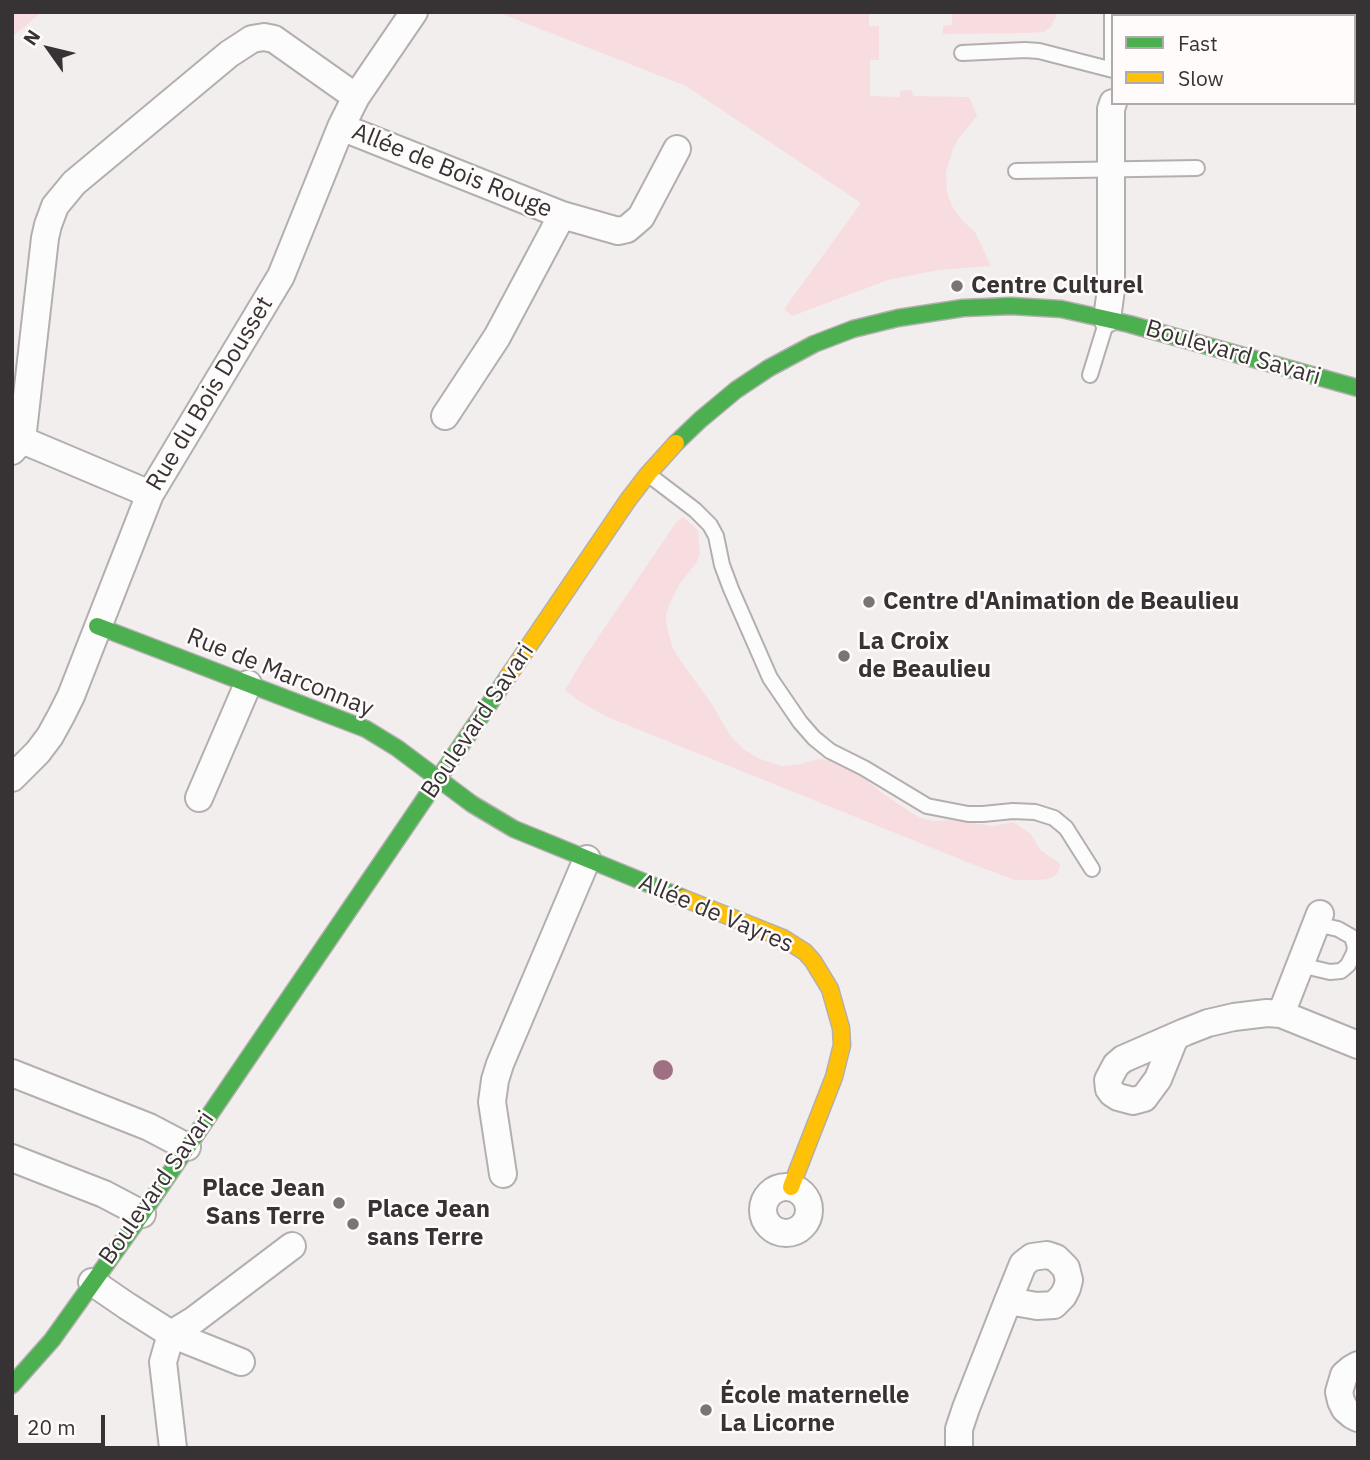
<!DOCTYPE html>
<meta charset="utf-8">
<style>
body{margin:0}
#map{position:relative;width:1370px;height:1460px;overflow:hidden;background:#f3eeee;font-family:"IBM Plex Sans",sans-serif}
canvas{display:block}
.frame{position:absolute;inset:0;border:14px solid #373334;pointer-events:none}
.legend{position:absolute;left:1111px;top:14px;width:245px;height:91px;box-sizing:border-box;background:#fffbfb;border:2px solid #afabab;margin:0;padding:9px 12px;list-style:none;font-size:21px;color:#373334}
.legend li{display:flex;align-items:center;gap:14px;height:35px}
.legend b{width:35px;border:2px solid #afabab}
.north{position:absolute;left:14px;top:14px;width:70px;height:70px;-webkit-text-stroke:5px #fffbfb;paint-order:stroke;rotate:304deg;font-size:19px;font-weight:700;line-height:28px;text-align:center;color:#373334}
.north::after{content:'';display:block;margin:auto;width:24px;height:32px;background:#373334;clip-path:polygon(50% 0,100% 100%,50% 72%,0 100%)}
.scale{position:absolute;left:14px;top:1415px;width:91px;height:32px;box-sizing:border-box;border:4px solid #373334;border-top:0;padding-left:9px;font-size:21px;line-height:24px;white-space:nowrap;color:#373334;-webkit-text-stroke:5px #fffbfb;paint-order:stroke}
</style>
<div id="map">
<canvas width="1370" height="1460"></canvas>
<div class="frame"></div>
<ul class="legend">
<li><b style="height:9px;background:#4caf50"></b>Fast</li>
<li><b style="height:9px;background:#ffc107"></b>Slow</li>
</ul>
<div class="north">N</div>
<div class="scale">20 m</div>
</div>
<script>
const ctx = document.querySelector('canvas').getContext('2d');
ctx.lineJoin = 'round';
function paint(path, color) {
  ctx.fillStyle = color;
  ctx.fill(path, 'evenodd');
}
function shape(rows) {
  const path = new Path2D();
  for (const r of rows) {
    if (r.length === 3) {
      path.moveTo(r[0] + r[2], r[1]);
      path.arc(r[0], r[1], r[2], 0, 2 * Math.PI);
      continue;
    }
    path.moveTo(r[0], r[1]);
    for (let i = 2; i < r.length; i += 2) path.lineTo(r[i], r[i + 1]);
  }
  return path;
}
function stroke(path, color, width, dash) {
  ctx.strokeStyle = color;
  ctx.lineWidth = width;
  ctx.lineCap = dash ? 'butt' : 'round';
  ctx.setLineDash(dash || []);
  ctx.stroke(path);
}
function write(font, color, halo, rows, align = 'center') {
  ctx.font = font + ' "IBM Plex Sans",sans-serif';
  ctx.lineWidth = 5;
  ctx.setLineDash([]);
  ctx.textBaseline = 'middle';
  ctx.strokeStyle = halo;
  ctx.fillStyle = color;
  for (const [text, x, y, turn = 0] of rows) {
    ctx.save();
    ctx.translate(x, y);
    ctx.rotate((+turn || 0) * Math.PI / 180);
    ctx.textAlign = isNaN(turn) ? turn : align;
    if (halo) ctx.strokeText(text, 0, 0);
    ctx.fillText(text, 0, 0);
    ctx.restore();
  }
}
const green = shape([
 [12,12,42,12,12,37],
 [497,12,869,12,869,26,879,26,879,60,870,60,870,96,900,97,900,91,912,90,913,96,969,97,977,116,958,139,953,149,946,172,947,192,953,208,962,220,975,232,991,266,939,270,888,280,792,316,784,309,861,203,686,86],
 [952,12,1058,12,1051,27,1044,32,1026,33,943,34,943,26,952,25],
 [683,517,698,530,700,554,696,563,679,585,668,607,666,616,667,628,672,646,680,660,711,703,730,735,743,749,760,759,781,766,797,765,818,759,828,760,846,767,860,775,882,793,918,817,933,821,951,820,994,826,1013,822,1031,834,1040,850,1058,862,1060,866,1058,872,1054,876,1048,879,1038,880,1015,880,977,866,605,716,579,701,565,690,582,661,675,524]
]);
const lane = shape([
 [962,53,1025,50,1039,51,1113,70],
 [1112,69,1112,12],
 [1016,171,1197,168],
 [1090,375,1107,320],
 [649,475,695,510,710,525,716,536,722,565,731,589,770,678,800,722,814,738,830,751,864,768,927,806,968,814,983,814,1013,811,1035,812,1054,818,1066,828,1092,869],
 [1300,965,1330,972,1341,971,1348,965,1354,953,1355,947,1352,937,1338,929,1325,926,1317,929,1313,933]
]);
const street = shape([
 [1236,16,1237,12],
 [341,127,562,215,618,231,627,229,641,217,677,149],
 [1107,319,1111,289,1111,109,1113,103],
 [445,416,497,337,562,215],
 [22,440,150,494],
 [12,451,22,440,45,238,48,225,55,206,74,183,229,54,252,39,264,37,274,39,356,97],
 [12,778,38,752,50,736,61,716,71,696,150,494,281,276,341,127,356,97,414,12],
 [199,798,248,684],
 [1281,1014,1320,914],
 [1175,1037,1158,1079,1144,1098,1133,1101,1118,1097,1112,1093,1109,1089,1108,1080,1116,1065,1123,1059,1185,1032,1208,1023,1234,1017,1267,1013,1281,1014,1358,1045],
 [12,1073,149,1127,187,1147],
 [12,1158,104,1194,142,1214],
 [503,1174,492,1102,495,1080,500,1064,587,859],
 [786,1210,23],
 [92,1282,127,1306,171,1334,241,1362],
 [1358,1365,1351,1369,1344,1375,1339,1392,1341,1401,1345,1409,1352,1415,1358,1418],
 [173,1448,163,1362,171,1334,194,1320,292,1246],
 [959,1448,959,1429,966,1408,1008,1301,1023,1264,1032,1257,1047,1255,1056,1258,1066,1268,1069,1280,1067,1288,1063,1296,1054,1305,1037,1306,1008,1301]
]);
const fast = shape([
 [676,443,700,420,736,390,769,368,814,344,853,329,898,318,963,308,1011,306,1061,309,1129,324,1358,388],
 [97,626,366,729,397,748,472,804,514,829,683,898],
 [12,1385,52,1340,142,1214,509,675]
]);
const slow = shape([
 [509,675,628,500,648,474,676,443],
 [683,898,783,938,805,952,813,961,830,989,841,1028,842,1045,834,1077,791,1187]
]);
const trees = [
 [663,1070]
];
const markers = [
 [957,286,7,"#797475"],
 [869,602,7,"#797475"],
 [844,656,7,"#797475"],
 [339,1203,7,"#797475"],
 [353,1224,7,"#797475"],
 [706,1410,7,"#797475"]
];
const streetNames = [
 ["Allée de Bois Rouge",452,171,22],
 ["Boulevard Savari",1233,353,16],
 ["Rue du Bois Dousset",210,394,-59],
 ["Rue de Marconnay",280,673,22],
 ["Boulevard Savari",478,721,-56],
 ["Allée de Vayres",716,914,23],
 ["Boulevard Savari",157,1188,-55]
];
const poiNames = [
 ["Centre Culturel",971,286],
 ["Centre d'Animation de Beaulieu",883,602],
 ["La Croix",858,642],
 ["de Beaulieu",858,670],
 ["Place Jean",325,1189,"right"],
 ["Sans Terre",325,1217,"right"],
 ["Place Jean",367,1210],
 ["sans Terre",367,1238],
 ["École maternelle",720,1396],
 ["La Licorne",720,1424]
];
paint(green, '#f7dce0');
stroke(lane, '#b3afaf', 18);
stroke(street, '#b3afaf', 30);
stroke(fast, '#b3afaf', 19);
stroke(slow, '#b3afaf', 19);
stroke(lane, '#fdfcfc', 14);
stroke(street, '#fdfcfc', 26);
stroke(fast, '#4caf50', 16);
stroke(slow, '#ffc107', 16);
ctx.fillStyle = '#9f7081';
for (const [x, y] of trees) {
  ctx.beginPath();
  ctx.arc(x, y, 10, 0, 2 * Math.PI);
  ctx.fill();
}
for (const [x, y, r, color] of markers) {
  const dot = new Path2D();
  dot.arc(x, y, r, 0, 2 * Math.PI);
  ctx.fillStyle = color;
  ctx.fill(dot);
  stroke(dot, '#fffbfb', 2.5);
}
write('24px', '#373334', '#fffbfb', streetNames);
write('bold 24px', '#373334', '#fffbfb', poiNames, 'left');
</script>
